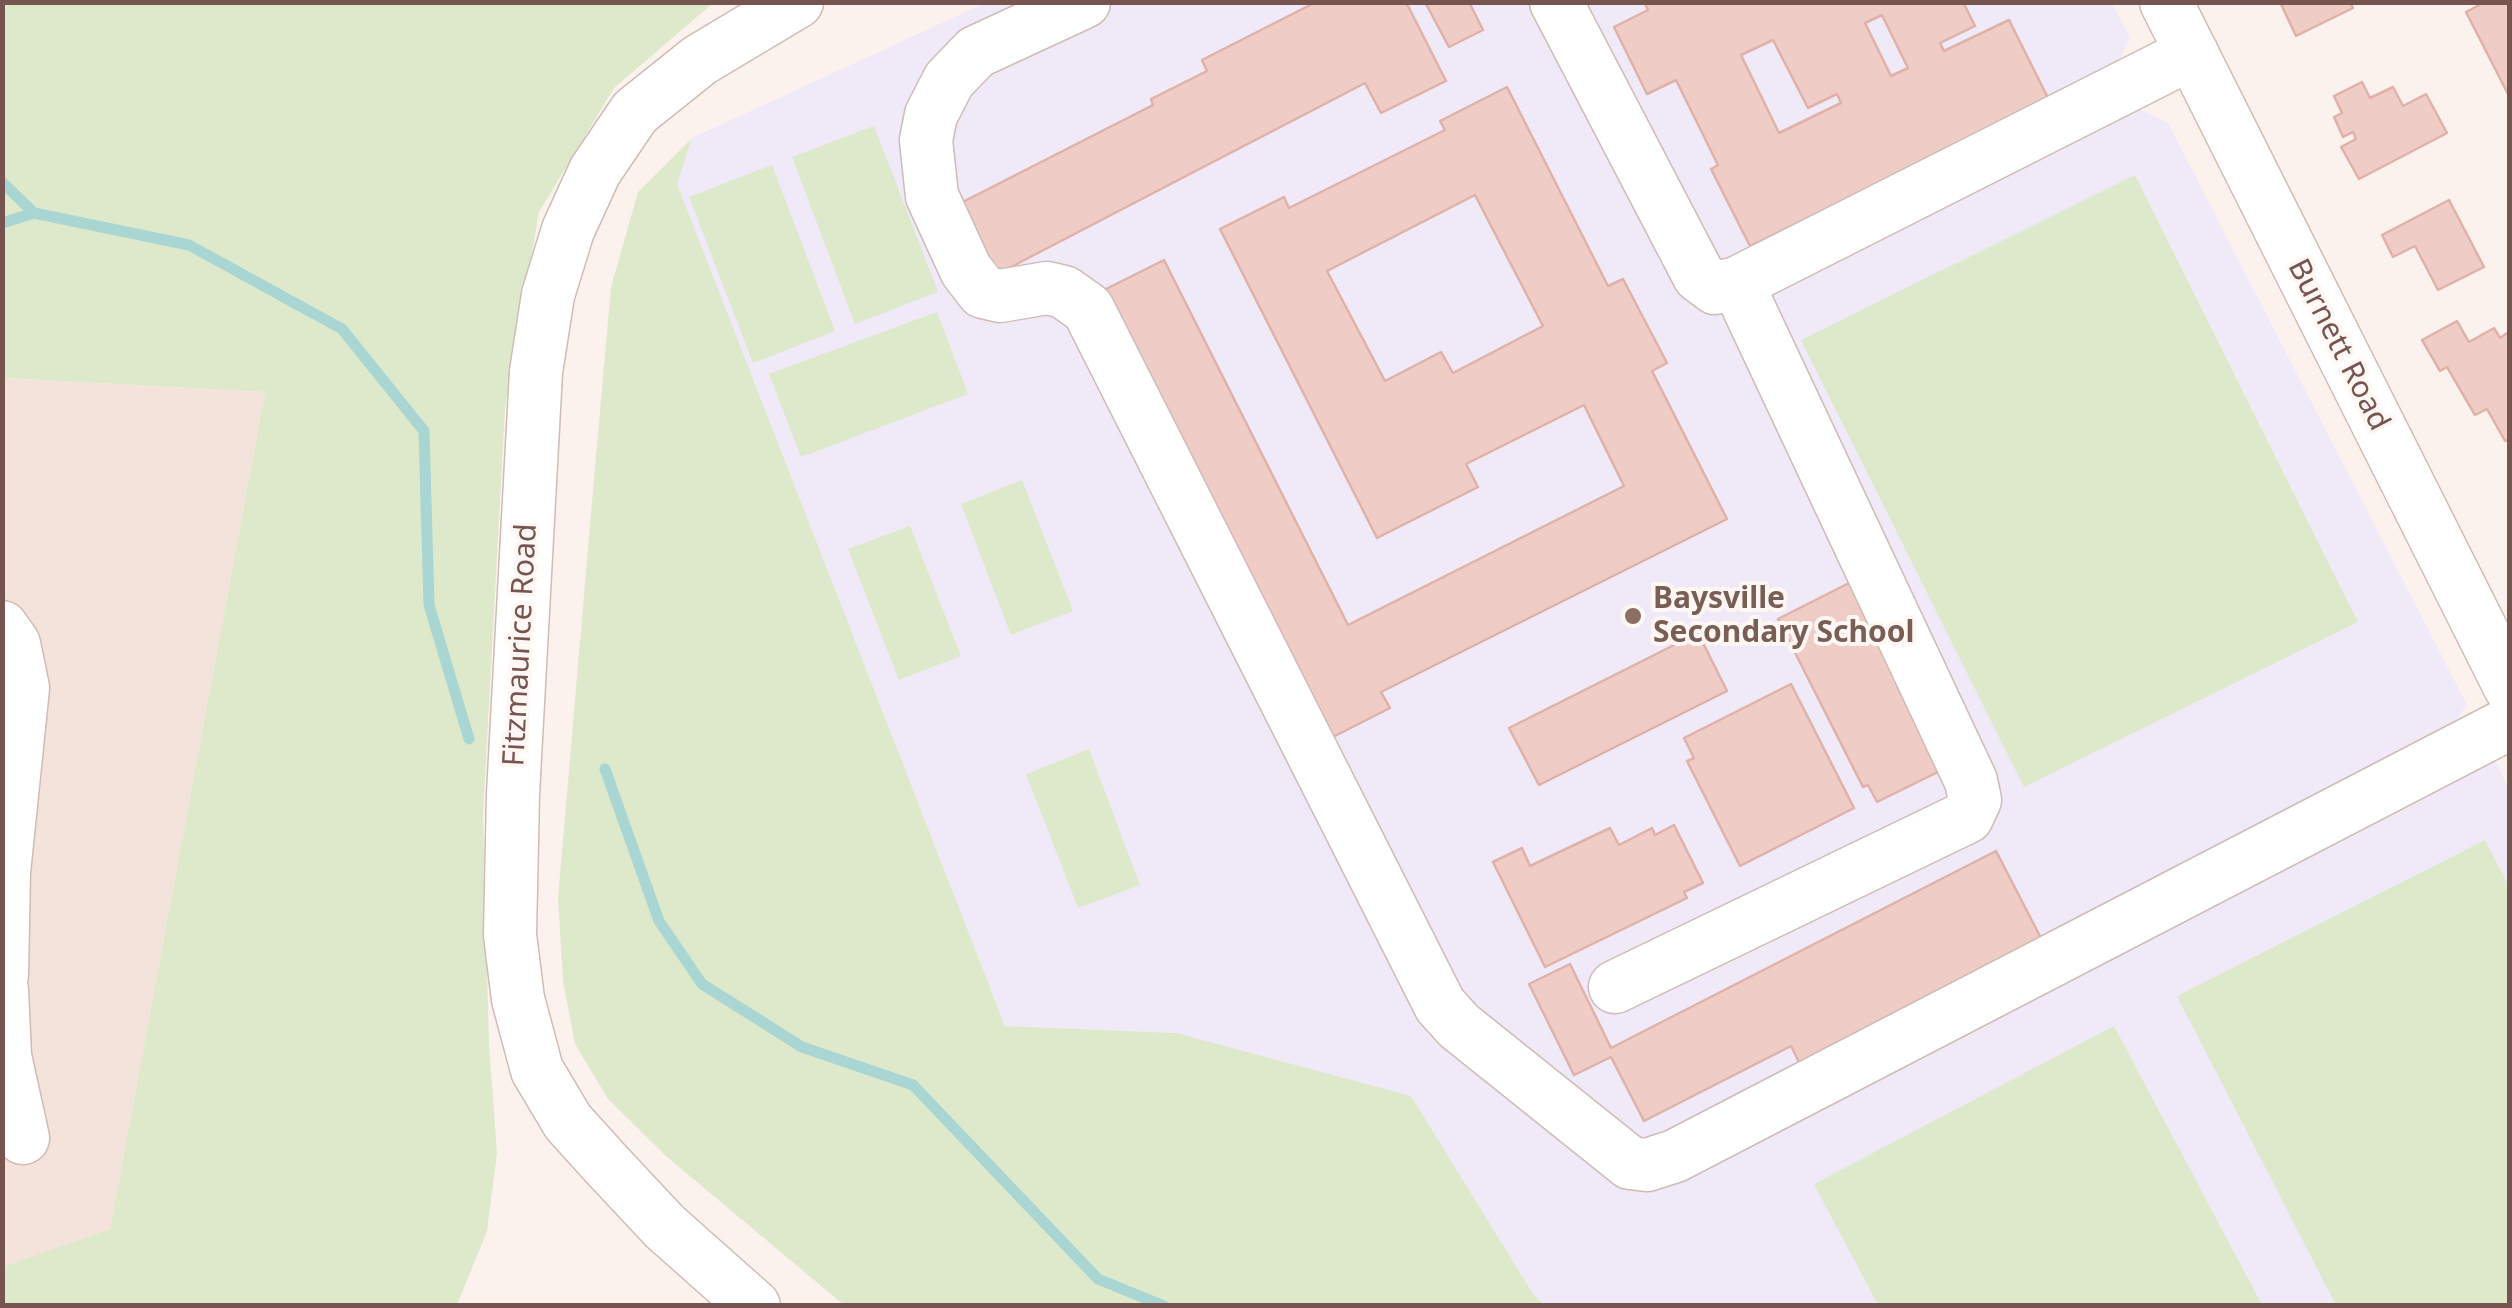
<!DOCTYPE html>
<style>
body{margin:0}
#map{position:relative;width:2512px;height:1308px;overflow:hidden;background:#fcf2ed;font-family:"Noto Sans",sans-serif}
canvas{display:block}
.frame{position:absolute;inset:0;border:5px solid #765550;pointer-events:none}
</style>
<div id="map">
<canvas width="2512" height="1308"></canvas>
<div class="frame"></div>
</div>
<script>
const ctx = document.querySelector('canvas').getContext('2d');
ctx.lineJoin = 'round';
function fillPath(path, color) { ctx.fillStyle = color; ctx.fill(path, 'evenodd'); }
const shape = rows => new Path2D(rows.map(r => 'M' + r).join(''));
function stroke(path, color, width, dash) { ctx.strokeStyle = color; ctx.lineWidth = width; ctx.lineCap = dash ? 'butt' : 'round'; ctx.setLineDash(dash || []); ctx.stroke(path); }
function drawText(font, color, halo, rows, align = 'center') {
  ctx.font = font + ' "Noto Sans",sans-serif'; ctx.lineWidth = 8; ctx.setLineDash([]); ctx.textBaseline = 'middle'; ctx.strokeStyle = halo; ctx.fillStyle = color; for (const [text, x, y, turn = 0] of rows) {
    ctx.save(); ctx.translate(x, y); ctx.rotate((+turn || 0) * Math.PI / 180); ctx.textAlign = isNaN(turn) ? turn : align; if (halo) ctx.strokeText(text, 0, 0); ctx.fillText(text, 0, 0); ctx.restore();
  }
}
const residential = shape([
 [2,378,265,392,110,1229,3,1267]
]);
const education = shape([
 [985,3,2112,3,2130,37,2114,72,2127,103,2168,123,2467,705,2454,723,2495,760,2509,789,2509,1305,1544,1305,1176,1033,1005,1026,676,183,692,138]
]);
const green = shape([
 [3,3,713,3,614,88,539,212,505,408,483,815,489,1044,497,1153,487,1231,457,1305,3,1305,2,1267,110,1229,265,392,3,378],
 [874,126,938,292,855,324,792,157],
 [692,138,677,184,1005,1026,1176,1033,1411,1096,1533,1294,1544,1305,844,1305,667,1157,608,1099,575,1044,563,981,558,898,593,490,611,287,638,192],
 [772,165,835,331,753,363,689,197],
 [2135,175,2358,622,2024,787,1801,340],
 [937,312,968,394,801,457,769,374],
 [1022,480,1073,611,1011,635,961,504],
 [910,526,961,656,899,680,848,549],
 [1089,749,1140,885,1078,908,1026,774],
 [2485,840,2509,887,2509,1305,2336,1305,2177,996],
 [2114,1026,2262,1305,1878,1305,1814,1184]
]);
const stream = shape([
 [2,182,34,213],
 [2,223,34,213,189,245,342,329,424,431,429,605,469,739],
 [605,769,659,921,702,984,802,1047,913,1085,1098,1279,1164,1306]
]);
const building = shape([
 [1316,2,1406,2,1446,81,1381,113,1365,83,984,281,947,210,1153,105,1151,99,1207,71,1202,60,1316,2],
 [1425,2,1469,2,1483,30,1449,47,1425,2],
 [1644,2,1963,2,1975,26,1940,43,1944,51,2009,20,2049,100,1750,246,1711,169,1718,165,1676,80,1647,94,1614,27,1648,10,1644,2],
 [1882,15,1908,68,1891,76,1865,23,1882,15],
 [1773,40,1808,108,1837,94,1841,103,1779,133,1741,55,1773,40],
 [2280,2,2350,2,2353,8,2296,36,2280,2],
 [2485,2,2510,2,2510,98,2466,12,2485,2],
 [2362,82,2370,98,2393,87,2403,106,2426,94,2447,133,2359,179,2341,147,2356,139,2353,132,2343,137,2334,117,2342,113,2334,96,2362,82],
 [1507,87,1608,286,1623,279,1667,363,1652,371,1727,519,1381,692,1390,708,1319,744,1096,294,1164,260,1348,625,1624,486,1584,405,1466,464,1478,487,1377,538,1220,229,1284,197,1289,208,1445,130,1440,121,1507,87],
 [1475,195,1543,326,1453,373,1441,352,1385,381,1327,271,1475,195],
 [2449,200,2484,267,2438,290,2415,246,2393,257,2382,235,2449,200],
 [2457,321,2469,342,2494,328,2500,338,2507,333,2510,339,2510,439,2505,441,2487,409,2475,415,2447,367,2440,371,2422,340,2457,321],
 [1855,580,1944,769,1877,802,1868,785,1863,787,1778,619,1855,580],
 [1698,633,1727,691,1539,785,1509,728,1698,633],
 [1791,684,1854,808,1740,866,1687,761,1694,758,1684,738,1791,684],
 [1674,825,1703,883,1684,892,1687,898,1545,967,1493,862,1522,848,1530,866,1610,828,1619,845,1652,828,1655,835,1674,825],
 [1996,851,2043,942,1801,1066,1791,1046,1644,1121,1611,1057,1574,1075,1529,984,1570,964,1611,1048,1996,851]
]);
const minor = shape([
 [1084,2,976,52,949,80,931,115,926,140,932,196,966,270,983,292,1000,296,1047,288,1064,292,1088,309,1440,1005,1459,1026,1630,1163,1647,1165,1675,1156,2510,723],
 [1556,2,1699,276,1715,288,1737,283,2192,53],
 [2166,2,2510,687],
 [2,627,14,644,23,688,4,872,2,975],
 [1615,987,1967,817,1975,800,1971,781,1737,283],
 [2,990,5,1056,23,1138],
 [754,1306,665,1227,606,1164,568,1122,537,1070,518,999,510,935,513,794,536,372,548,295,568,230,595,171,635,112,700,60,797,2]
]);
const markers = [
 [1633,616,10,"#8d6e63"]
];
const streetNames = [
 ["Burnett Road",2338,345,63],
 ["Fitzmaurice Road",521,645,-87]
];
const educationNames = [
 ["Baysville",1653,599],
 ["Secondary School",1653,633]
];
fillPath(residential, '#f3e3db');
fillPath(education, '#efe9f8');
fillPath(green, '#dee9cb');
stroke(stream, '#a9d5d3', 11);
fillPath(building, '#efcdc6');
stroke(building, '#e0b1a8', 2.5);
stroke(minor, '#d0bbb5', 55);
stroke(minor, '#fff', 52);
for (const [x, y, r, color] of markers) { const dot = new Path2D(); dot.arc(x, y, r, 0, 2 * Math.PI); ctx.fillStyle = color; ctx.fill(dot); stroke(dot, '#fef7f3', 4); }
drawText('30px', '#765550', '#fef7f3', streetNames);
drawText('bold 30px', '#785e54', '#fef7f3', educationNames, 'left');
</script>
